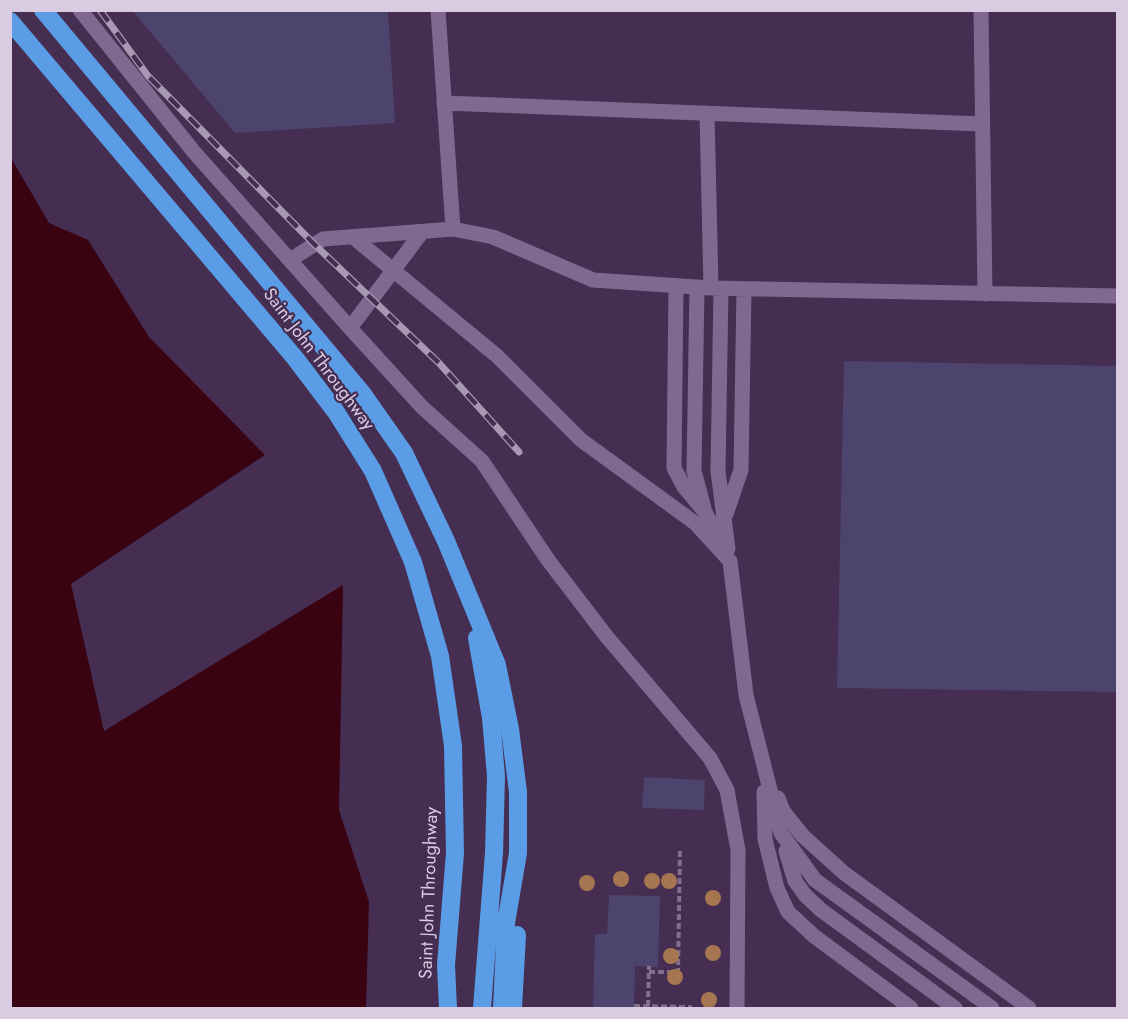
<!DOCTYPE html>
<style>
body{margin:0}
#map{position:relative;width:1128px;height:1019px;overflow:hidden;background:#452e52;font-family:Jost,sans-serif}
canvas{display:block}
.frame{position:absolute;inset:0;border:12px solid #d9cbe2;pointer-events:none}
</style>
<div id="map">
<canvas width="1128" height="1019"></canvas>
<div class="frame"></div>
</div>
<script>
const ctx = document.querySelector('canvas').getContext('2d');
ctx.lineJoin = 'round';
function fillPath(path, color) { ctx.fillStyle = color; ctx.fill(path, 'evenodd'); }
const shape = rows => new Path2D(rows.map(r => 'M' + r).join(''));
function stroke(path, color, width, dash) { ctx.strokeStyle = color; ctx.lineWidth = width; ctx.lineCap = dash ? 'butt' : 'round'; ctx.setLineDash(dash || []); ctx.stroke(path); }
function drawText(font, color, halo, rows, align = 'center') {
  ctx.font = font + ' Jost,sans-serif'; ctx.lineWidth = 4.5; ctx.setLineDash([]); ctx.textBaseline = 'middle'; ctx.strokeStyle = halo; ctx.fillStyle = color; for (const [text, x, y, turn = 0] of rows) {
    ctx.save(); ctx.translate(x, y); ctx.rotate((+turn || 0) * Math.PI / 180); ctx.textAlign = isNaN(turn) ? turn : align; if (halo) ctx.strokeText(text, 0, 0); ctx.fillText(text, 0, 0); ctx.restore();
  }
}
const water = shape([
 [11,158,49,223,88,240,149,337,265,455,71,584,104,731,343,585,339,810,369,902,366,1008,11,1008]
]);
const building = shape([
 [132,10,388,10,395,123,235,133],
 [844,361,1118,366,1118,692,837,688],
 [644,777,705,780,704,810,642,808],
 [609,895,660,896,658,967,635,966,634,1008,593,1008,595,934,607,934]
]);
const path = shape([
 [649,972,678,972,680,849],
 [634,1006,692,1007],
 [648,1006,649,966]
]);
const minor = shape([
 [80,10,194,152,350,328,422,407,482,461,548,560,607,637,710,758,727,790,738,850,737,1008],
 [438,10,453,229],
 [981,10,985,294],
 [444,103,982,124],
 [707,113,711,288],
 [353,237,497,356,581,440,695,523,730,561,746,695,781,833,815,880,992,1008],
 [290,260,323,239,453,229,493,237,593,280,711,288,1118,296],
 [676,286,674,468,684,487,705,512,722,544],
 [697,287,694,471,704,508],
 [721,289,718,471,728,549],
 [350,328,422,232],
 [726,514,741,470,744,289],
 [764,792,765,839,777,888,788,912,814,936,911,1008],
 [778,798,783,811,803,836,844,873,1029,1008],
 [786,851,795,881,805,895,821,910,955,1008]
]);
const highway = shape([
 [43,10,362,393,404,453,446,541,497,665,510,729,518,792,518,853,506,923,502,1008],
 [10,21,295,358,336,412,373,471,413,562,440,656,453,746,455,853,446,965,448,1008],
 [477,638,491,718,496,776,494,853,482,1008],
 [513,1008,517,935]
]);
const rail = shape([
 [100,10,148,76,314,244,439,363,519,452]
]);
const trees = [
 [621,879],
 [652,881],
 [669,881],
 [587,883],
 [713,898],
 [713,953],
 [671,956],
 [675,977],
 [709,1000]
];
const streetNames = [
 ["Saint John Throughway",318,360,53],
 ["Saint John Throughway",430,893,-88]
];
fillPath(water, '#3a0311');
fillPath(building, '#4c446c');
stroke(path, '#826f8e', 4, [6, 3]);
stroke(minor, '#816890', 15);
stroke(highway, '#5a9ce5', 18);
stroke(rail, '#a898b3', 7);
stroke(rail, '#452e52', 4.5, [14]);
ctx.fillStyle = '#a67650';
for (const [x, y] of trees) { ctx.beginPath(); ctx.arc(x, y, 8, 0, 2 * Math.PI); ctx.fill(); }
drawText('18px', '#d9cbe2', '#452e52', streetNames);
</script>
